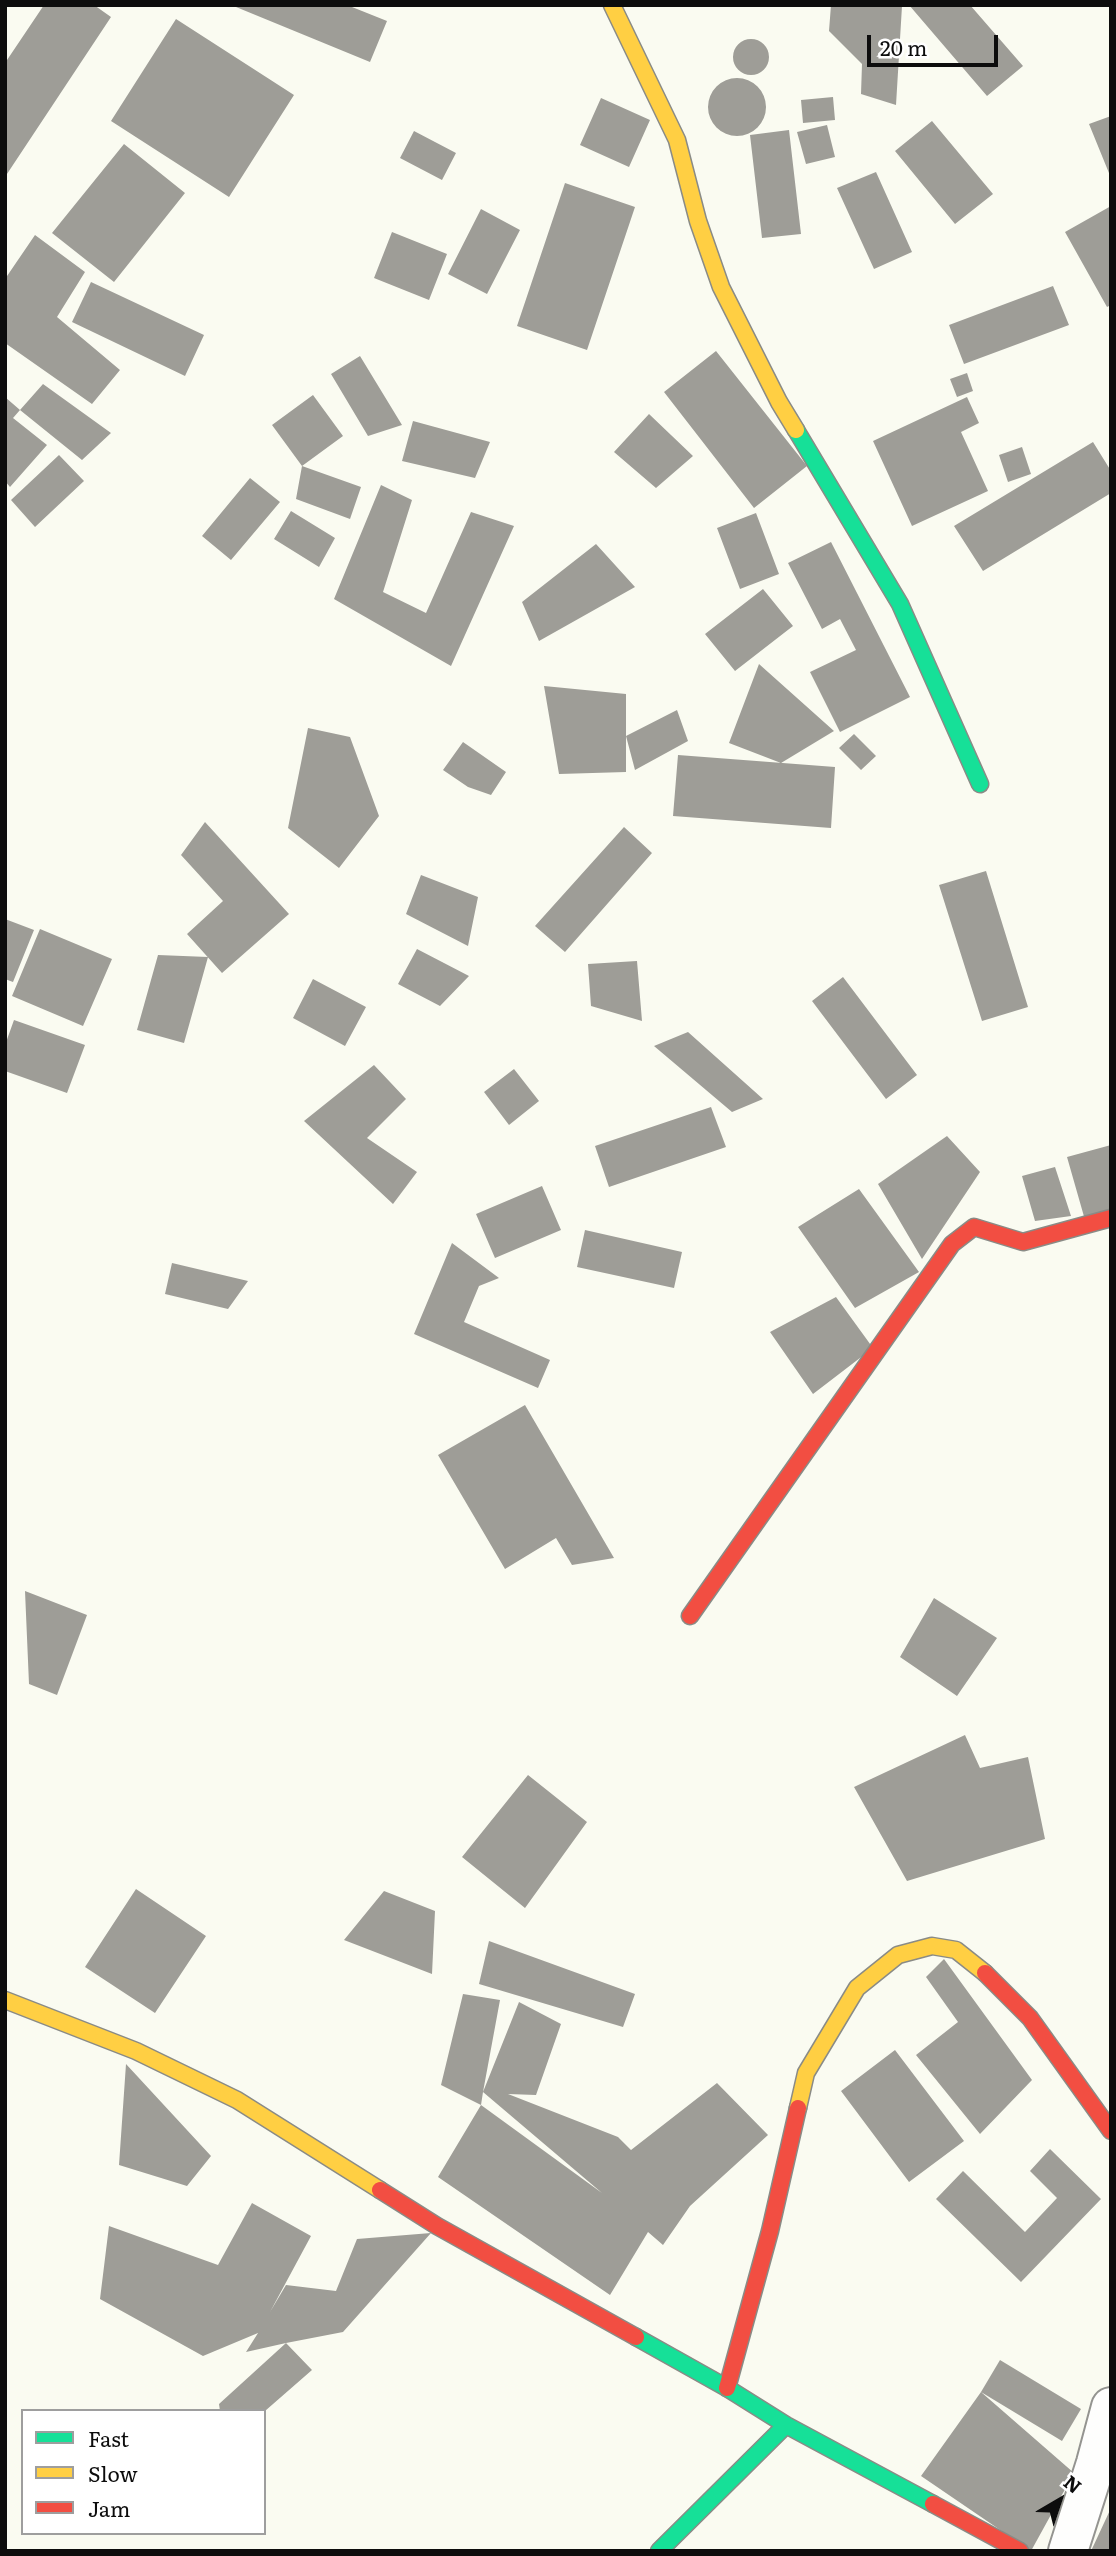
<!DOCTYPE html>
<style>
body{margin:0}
#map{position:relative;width:1116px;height:2556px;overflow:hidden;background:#fafbf1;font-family:Literata,serif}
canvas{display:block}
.frame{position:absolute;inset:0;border:7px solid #0d0d0d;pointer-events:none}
.legend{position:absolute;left:21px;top:2409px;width:245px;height:126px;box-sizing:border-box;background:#fff;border:2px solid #9e9e9e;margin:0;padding:9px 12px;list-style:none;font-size:21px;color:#0d0d0d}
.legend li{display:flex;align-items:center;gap:14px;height:35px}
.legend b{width:35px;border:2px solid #9e9e9e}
.north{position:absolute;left:1025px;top:2465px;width:70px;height:70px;-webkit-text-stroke:5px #fff;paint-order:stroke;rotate:39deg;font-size:19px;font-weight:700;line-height:28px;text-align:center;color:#0d0d0d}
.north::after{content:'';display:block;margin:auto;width:24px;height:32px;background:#0d0d0d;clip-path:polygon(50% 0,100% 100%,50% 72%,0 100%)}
.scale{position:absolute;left:867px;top:35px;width:131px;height:32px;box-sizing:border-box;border:4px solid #0d0d0d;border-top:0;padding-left:9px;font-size:21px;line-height:24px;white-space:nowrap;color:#0d0d0d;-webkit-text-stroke:5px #fff;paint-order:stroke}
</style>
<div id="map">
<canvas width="1116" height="2556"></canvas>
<div class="frame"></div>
<ul class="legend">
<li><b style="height:9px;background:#16e098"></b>Fast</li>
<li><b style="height:9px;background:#ffcf43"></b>Slow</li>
<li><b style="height:9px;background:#f24e42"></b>Jam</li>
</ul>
<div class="north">N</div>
<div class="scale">20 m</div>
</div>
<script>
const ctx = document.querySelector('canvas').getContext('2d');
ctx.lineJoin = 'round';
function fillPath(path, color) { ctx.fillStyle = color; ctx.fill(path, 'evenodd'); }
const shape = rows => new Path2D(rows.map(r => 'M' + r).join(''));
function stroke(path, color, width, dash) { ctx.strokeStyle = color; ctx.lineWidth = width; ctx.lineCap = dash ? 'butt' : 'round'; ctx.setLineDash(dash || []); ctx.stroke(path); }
const building = shape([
 [44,5,94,5,111,17,5,177,5,63],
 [237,5,347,5,387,21,370,62,236,7],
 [831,5,902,6,896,105,861,94,862,64,829,31],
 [909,5,970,5,1023,66,987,96],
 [176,19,294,95,229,197,111,121],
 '733 57a18 18 0 1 1 36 0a18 18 0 1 1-36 0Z',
 '708 107a29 29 0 1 1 58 0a29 29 0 1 1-58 0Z',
 [833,97,835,120,803,123,801,100],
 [601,98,650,120,629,167,580,145],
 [1111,116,1111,178,1089,124],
 [932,121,993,194,955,224,895,151],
 [827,125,835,157,806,164,797,132],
 [789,130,801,234,762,238,750,135],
 [414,131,456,153,442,180,400,158],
 [124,144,185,193,114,282,52,233],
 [876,172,912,252,874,269,837,188],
 [565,183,635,207,587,350,517,326],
 [1111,206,1111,305,1107,307,1065,232],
 [481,209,520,230,487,294,448,274],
 [392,232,447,254,429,300,374,278],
 [35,235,85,272,57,317,120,370,92,404,5,343,5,279],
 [91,282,204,335,185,376,72,322],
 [1053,286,1069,325,964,364,949,325],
 [716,351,807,466,754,508,664,392],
 [360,356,402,425,368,436,331,374],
 [967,373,973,391,957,397,950,379],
 [43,384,111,433,82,460,20,410],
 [313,395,343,436,302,466,272,425],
 [5,397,20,410,13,418,47,445,10,487,5,481],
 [967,397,979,423,961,432,988,491,912,526,873,441],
 [649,414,693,456,656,488,614,452],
 [413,421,490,442,475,478,402,461],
 [1093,442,1111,471,1111,493,983,571,954,526],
 [1022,447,1031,474,1008,482,999,455],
 [59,455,84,481,35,527,11,500],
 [302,466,361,487,350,519,296,499],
 [250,478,280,502,231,560,202,536],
 [381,485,412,500,383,592,426,613,471,512,514,526,451,666,334,599],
 [291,511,335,538,319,567,274,539],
 [756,513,779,574,740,589,717,528],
 [831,542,910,697,840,732,810,672,856,650,840,619,822,629,788,563],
 [596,544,635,587,539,641,522,602],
 [763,589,793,626,735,671,705,634],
 [759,664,834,731,781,763,729,743],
 [544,686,626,694,626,772,559,774],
 [677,710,688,741,635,770,626,736],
 [308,728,350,737,379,816,339,868,288,828],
 [854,734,876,756,861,770,839,748],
 [463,742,506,772,491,795,468,787,443,770],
 [678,755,835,767,831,828,673,816],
 [205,822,289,914,222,973,187,934,223,901,181,855],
 [624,827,652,853,565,952,535,926],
 [986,871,1028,1007,982,1021,939,885],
 [421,875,478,897,468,946,406,914],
 [5,919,34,930,13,982,5,979],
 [40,929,112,959,83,1026,12,996],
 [417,949,469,976,440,1006,398,984],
 [158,955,208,957,184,1043,137,1030],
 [637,961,642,1021,591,1006,588,964],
 [843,977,917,1075,886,1099,812,1001],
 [313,979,366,1007,345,1046,293,1018],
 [14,1020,85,1045,67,1093,5,1071,5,1045],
 [688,1032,763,1099,732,1112,654,1046],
 [374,1065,406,1099,367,1138,417,1172,393,1204,304,1121],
 [514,1069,539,1101,509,1125,484,1092],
 [711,1107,726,1147,609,1187,595,1146],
 [947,1136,980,1172,922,1259,878,1184],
 [1111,1145,1111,1213,1085,1220,1067,1157],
 [1055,1167,1071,1216,1035,1221,1022,1176],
 [542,1186,561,1230,495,1258,476,1214],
 [859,1189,919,1272,855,1308,798,1227],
 [585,1230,682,1252,674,1288,577,1267],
 [452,1243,499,1278,479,1286,464,1322,550,1360,538,1388,414,1334],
 [172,1263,248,1281,228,1309,165,1294],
 [836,1297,873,1348,813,1394,770,1332],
 [525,1405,614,1558,572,1565,556,1538,505,1569,438,1455],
 [25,1591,87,1615,57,1695,29,1684],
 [934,1598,997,1638,957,1696,900,1657],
 [965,1735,980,1768,1028,1757,1045,1839,907,1881,854,1787],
 [528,1775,587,1822,525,1908,462,1857],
 [136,1889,206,1936,155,2013,85,1967],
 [384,1891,435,1911,432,1974,344,1940],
 [489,1941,635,1994,623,2027,479,1984],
 [944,1959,1032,2080,980,2134,916,2055,958,2022,926,1977],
 [463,1994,500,2000,483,2092,519,2002,561,2024,536,2095,508,2094,618,2137,631,2150,717,2083,768,2135,690,2206,663,2245,648,2232,610,2295,438,2177,481,2105,602,2193,483,2092,481,2105,441,2085],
 [895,2050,964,2141,909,2182,841,2091],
 [126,2064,211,2156,187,2186,119,2165],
 [1050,2149,1101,2199,1021,2282,936,2199,963,2171,1025,2232,1057,2198,1030,2171],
 [252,2203,311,2236,270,2312,286,2285,336,2291,357,2239,431,2233,343,2332,286,2343,312,2370,265,2411,220,2411,219,2404,286,2343,246,2352,258,2333,203,2356,100,2299,109,2226,218,2265],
 [1000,2360,1081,2409,1062,2441,981,2392],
 [981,2392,1074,2473,1031,2551,921,2476],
 [1111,2508,1111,2551,1091,2551]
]);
const street = shape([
 [1068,2551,1096,2463,1111,2407]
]);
const fast = shape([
 [796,430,900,604,980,784],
 [636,2337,727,2388,786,2425,933,2504],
 [659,2551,786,2425]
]);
const slow = shape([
 [612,5,677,140,698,221,721,287,779,402,796,430],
 [5,2000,136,2051,237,2100,380,2190],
 [798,2108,806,2073,857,1988,898,1955,932,1946,956,1950,985,1973]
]);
const jam = shape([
 [690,1616,952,1244,974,1227,1023,1242,1111,1218],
 [985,1973,1030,2018,1111,2131],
 [380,2190,437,2226,636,2337],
 [727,2388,770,2231,798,2108],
 [933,2504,1020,2551]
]);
fillPath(building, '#9e9d97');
stroke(street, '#949490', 42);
stroke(fast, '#8a8b86', 19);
stroke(slow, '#8a8b86', 19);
stroke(jam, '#8a8b86', 19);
stroke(street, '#fefefd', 38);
stroke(fast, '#16e098', 16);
stroke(slow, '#ffcf43', 16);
stroke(jam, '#f24e42', 16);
</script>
